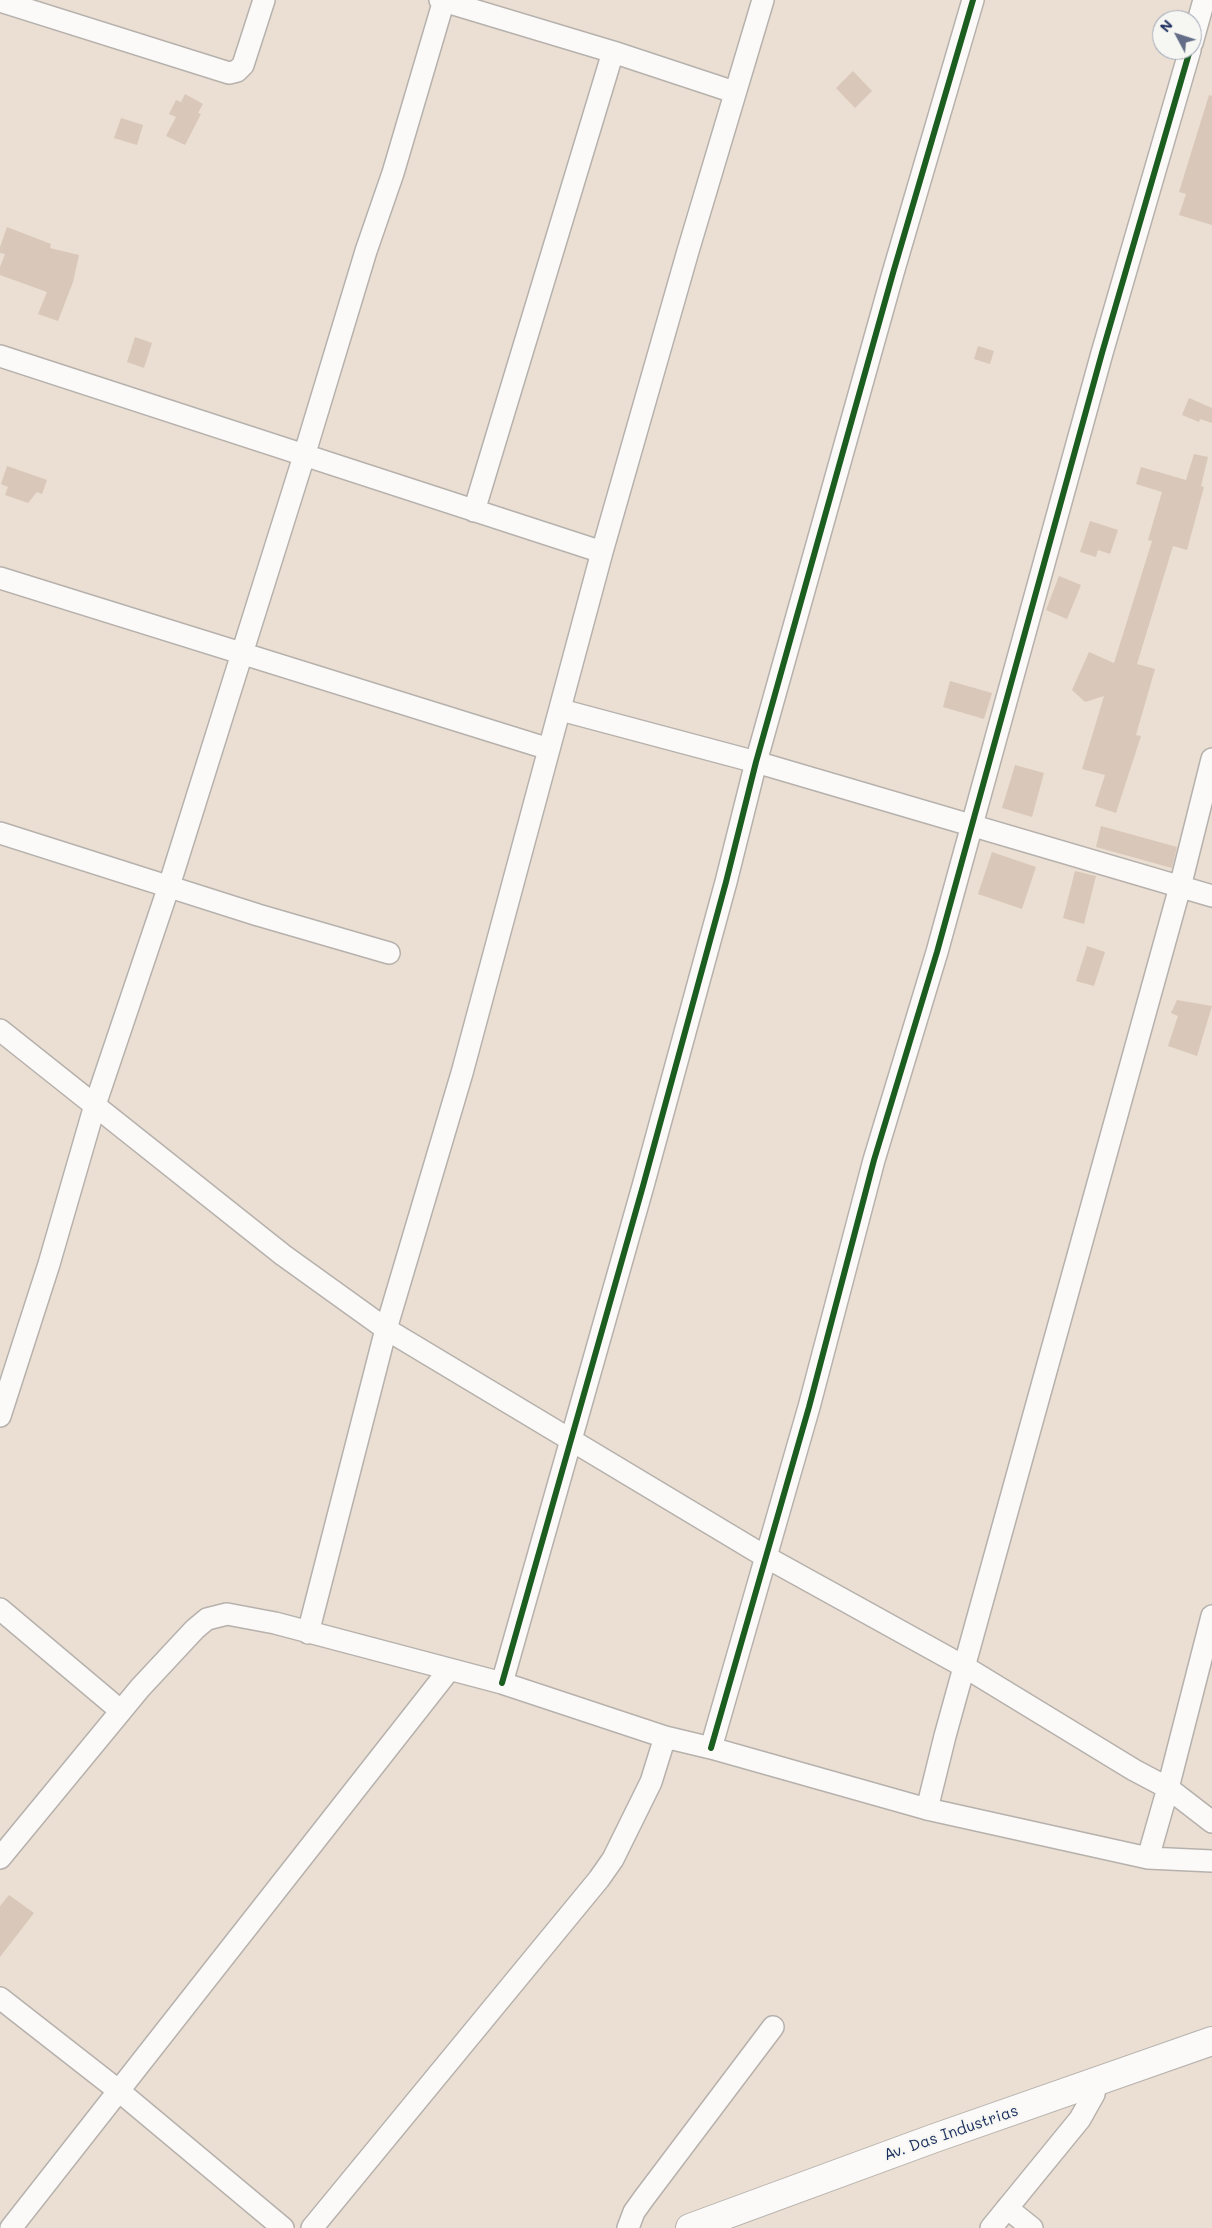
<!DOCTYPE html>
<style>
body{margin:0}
#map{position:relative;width:1212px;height:2228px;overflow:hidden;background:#eadfd2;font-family:Mali,sans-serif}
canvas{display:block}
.north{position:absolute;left:1152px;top:10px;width:50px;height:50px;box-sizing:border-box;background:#f6f6f2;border:1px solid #9ea6b7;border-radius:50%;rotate:310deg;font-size:14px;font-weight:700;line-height:20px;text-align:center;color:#1b2f5e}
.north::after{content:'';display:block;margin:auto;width:18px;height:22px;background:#636d87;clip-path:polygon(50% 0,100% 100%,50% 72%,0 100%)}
</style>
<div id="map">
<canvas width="1212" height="2228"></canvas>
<div class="north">N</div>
</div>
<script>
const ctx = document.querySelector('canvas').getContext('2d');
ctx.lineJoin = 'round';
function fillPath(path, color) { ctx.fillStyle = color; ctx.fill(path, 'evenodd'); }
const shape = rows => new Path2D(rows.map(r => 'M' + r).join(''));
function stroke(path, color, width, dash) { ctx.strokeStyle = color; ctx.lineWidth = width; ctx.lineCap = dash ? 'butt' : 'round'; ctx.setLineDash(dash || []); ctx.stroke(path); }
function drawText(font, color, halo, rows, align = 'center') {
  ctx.font = font + ' Mali,sans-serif'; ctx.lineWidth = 4; ctx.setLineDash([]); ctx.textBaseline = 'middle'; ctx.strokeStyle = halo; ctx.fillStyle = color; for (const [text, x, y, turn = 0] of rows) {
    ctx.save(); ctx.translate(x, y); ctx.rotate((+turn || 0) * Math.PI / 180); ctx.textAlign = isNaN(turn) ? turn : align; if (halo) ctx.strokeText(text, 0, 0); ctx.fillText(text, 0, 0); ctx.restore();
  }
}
const building = shape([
 [853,71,872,91,855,108,836,88],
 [185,94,203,104,198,113,201,114,185,145,166,136,176,117,169,114,176,100,181,102],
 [1209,95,1212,96,1212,225,1179,215,1186,194,1179,192],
 [121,118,143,125,137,145,114,138],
 [7,227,51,244,50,248,79,255,73,282,58,321,38,314,47,292,0,275,0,267,5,254,0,253,0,247],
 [135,337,152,343,144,368,127,362],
 [978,346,994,351,990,364,974,359],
 [1189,398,1212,408,1212,423,1200,419,1199,422,1182,415],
 [1194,454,1208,457,1201,486,1204,487,1187,550,1173,546,1137,664,1155,669,1136,735,1141,736,1116,813,1095,806,1105,775,1082,769,1104,696,1085,702,1072,690,1089,652,1114,663,1152,541,1148,540,1162,492,1136,484,1141,467,1186,480],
 [7,466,47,480,42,494,37,492,28,503,5,495,8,487,1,484],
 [1090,521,1118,530,1110,554,1098,550,1096,557,1080,552],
 [1059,576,1081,585,1067,619,1046,610],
 [950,681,992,693,984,719,943,707],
 [1015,765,1044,773,1032,817,1002,808],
 [1101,826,1177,847,1172,868,1096,847],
 [992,852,1036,867,1022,909,978,894],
 [1075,871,1096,876,1084,924,1063,918],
 [1087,946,1105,952,1094,986,1076,981],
 [1177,1000,1212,1006,1197,1056,1168,1046,1178,1016,1171,1013],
 [9,1895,34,1913,0,1957,0,1906]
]);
const street = shape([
 [440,0,613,52,734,92],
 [0,1,229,73,237,71,243,65,264,0],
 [1192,43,1204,0],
 [0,356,602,552],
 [474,511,613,52],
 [0,578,549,749],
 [561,710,756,762,1212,896],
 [0,833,258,915,389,953],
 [0,1030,283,1255,386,1329,766,1557,965,1667,1134,1770,1168,1788,1212,1822],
 [0,1416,49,1264,95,1105,169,886,304,456,366,251,393,173,444,0],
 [0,1609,121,1711],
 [308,1633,386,1329,462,1073,602,552,688,251,763,0],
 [502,1683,643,1186,726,882,756,762,893,273,973,0],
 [711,1748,809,1407,874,1160,937,952,1102,353,1190,50],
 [927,1809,945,1736,1180,887,1212,759],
 [0,1858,140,1688,195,1629,207,1619,227,1614,275,1623,502,1683,665,1737,711,1748,927,1809,1148,1858,1212,1861],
 [1148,1858,1168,1788,1212,1616],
 [0,1998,119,2091,283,2228],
 [1007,2208,1032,2228],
 [11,2228,449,1670],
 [312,2228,599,1879,613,1859,651,1782,665,1737],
 [628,2228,634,2212,644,2198,773,2027],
 [991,2228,1080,2119,1094,2094,1096,2083]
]);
const secondary = shape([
 [690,2228,932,2139,1212,2041]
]);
const cycleway = shape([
 [502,1683,643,1186,726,882,756,762,893,273,973,0],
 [711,1748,809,1407,874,1160,937,952,1102,353,1190,50]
]);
const streetNames = [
 ["Av. Das Industrias",951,2133,-19]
];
fillPath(building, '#d9c7b9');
stroke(street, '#b6b1ad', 24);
stroke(secondary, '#b6b1ad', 30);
stroke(street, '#fcfaf8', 21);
stroke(secondary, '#fcfaf8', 28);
stroke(cycleway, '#1b5e20', 6);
drawText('16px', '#1b2f5e', '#f6f6f2', streetNames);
</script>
